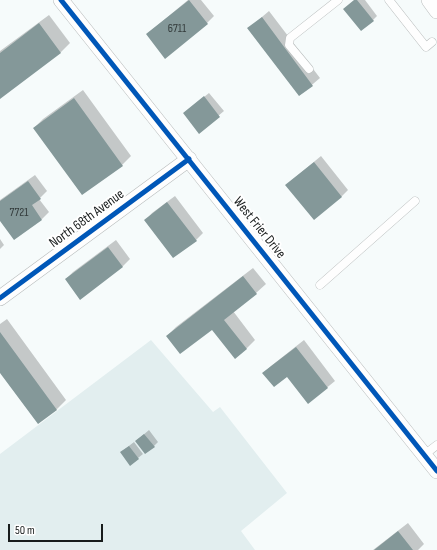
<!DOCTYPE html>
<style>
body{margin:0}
#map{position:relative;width:437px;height:550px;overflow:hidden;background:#f6fbfb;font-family:"Sofia Sans Condensed",sans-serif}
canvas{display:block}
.scale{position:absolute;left:8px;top:524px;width:95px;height:18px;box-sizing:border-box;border:2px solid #181c1c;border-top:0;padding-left:5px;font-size:12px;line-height:14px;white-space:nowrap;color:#181c1c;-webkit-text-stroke:3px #fff;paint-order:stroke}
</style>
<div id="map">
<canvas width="437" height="550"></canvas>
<div class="scale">50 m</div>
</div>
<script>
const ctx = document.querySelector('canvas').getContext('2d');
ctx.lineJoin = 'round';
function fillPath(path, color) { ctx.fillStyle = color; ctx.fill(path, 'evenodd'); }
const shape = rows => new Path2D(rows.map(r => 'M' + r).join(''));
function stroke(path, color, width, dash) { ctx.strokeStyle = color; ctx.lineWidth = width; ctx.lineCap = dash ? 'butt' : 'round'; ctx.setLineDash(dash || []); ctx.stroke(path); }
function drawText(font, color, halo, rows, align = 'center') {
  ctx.font = font + ' "Sofia Sans Condensed",sans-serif'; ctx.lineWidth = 4; ctx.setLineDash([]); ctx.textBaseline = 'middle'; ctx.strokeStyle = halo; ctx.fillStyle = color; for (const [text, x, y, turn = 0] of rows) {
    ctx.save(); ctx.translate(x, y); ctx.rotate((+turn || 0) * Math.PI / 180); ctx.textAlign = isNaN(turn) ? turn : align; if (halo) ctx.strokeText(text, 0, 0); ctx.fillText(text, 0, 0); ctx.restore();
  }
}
const built = shape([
 [151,340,213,412,220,407,287,493,241,531,255,550,0,550,0,454]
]);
const shadow = shape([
 [188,0,201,0,214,16,207,23,147,34],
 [354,0,365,0,377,16,373,20],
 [269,11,320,78,300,95,249,28],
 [49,15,70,43,61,52,0,98,0,51],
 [83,90,131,156,122,165,82,194,34,128,43,119],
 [209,93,224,111,199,132,189,109],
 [321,156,348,190,341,197,286,185],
 [35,175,47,191,39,199,49,212,42,219,14,239,0,220,0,200],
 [175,196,203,233,196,240,146,220,152,213],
 [0,239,4,245,0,249],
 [116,240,130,259,123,266,80,298,66,279,73,272],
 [253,268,266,284,256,293,233,311,255,340,246,349,212,328,167,336,176,327],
 [7,319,66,400,57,409,38,423,0,372,0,324],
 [304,340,335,381,308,403,287,376,264,373,271,366],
 [149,430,158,442,154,446,136,441],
 [134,442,143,454,138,458,121,452],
 [408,523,424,544,418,550,373,550]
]);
const building = shape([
 [189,0,208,24,165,59,146,34],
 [354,0,357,0,374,21,361,31,343,9],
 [262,17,313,86,299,96,247,28],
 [39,23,61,53,0,99,0,53],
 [204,96,220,117,199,134,183,113],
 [74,98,123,166,82,195,33,128],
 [314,162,342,197,314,220,285,185],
 [28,181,41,199,32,205,42,220,14,240,0,221,0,201],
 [167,202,197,241,173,258,144,220],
 [108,247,123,267,80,300,65,279],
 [243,276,257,294,224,320,247,349,235,359,212,330,180,354,166,336],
 [0,332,57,410,38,424,0,373],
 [296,347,328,388,308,404,287,377,274,387,262,373],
 [144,434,155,447,145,454,135,441],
 [129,446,139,459,130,466,120,452],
 [398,531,413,550,374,550]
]);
const service = shape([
 [389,0,426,47,432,42],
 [309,69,289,45,290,38,338,0],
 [320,285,415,201],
 [424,455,437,445]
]);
const minor = shape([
 [61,0,437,471],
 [429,0,437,11],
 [0,298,189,159]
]);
const cycleway = shape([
 [61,0,437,471],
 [0,298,189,159]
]);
const numberNames = [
 ["6711",177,29],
 ["7721",19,213]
];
const streetNames = [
 ["North 68th Avenue",87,219,-36],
 ["West Frier Drive",259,228,51]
];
fillPath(built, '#e2eeef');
fillPath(shadow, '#0003');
fillPath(building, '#849899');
stroke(service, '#b8bcbc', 9);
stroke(minor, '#b8bcbc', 16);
stroke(service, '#fefefe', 8);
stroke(minor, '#fefefe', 15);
stroke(cycleway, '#0057b8', 5);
drawText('12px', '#333b3b', null, numberNames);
drawText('14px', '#181c1c', '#fff', streetNames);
</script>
